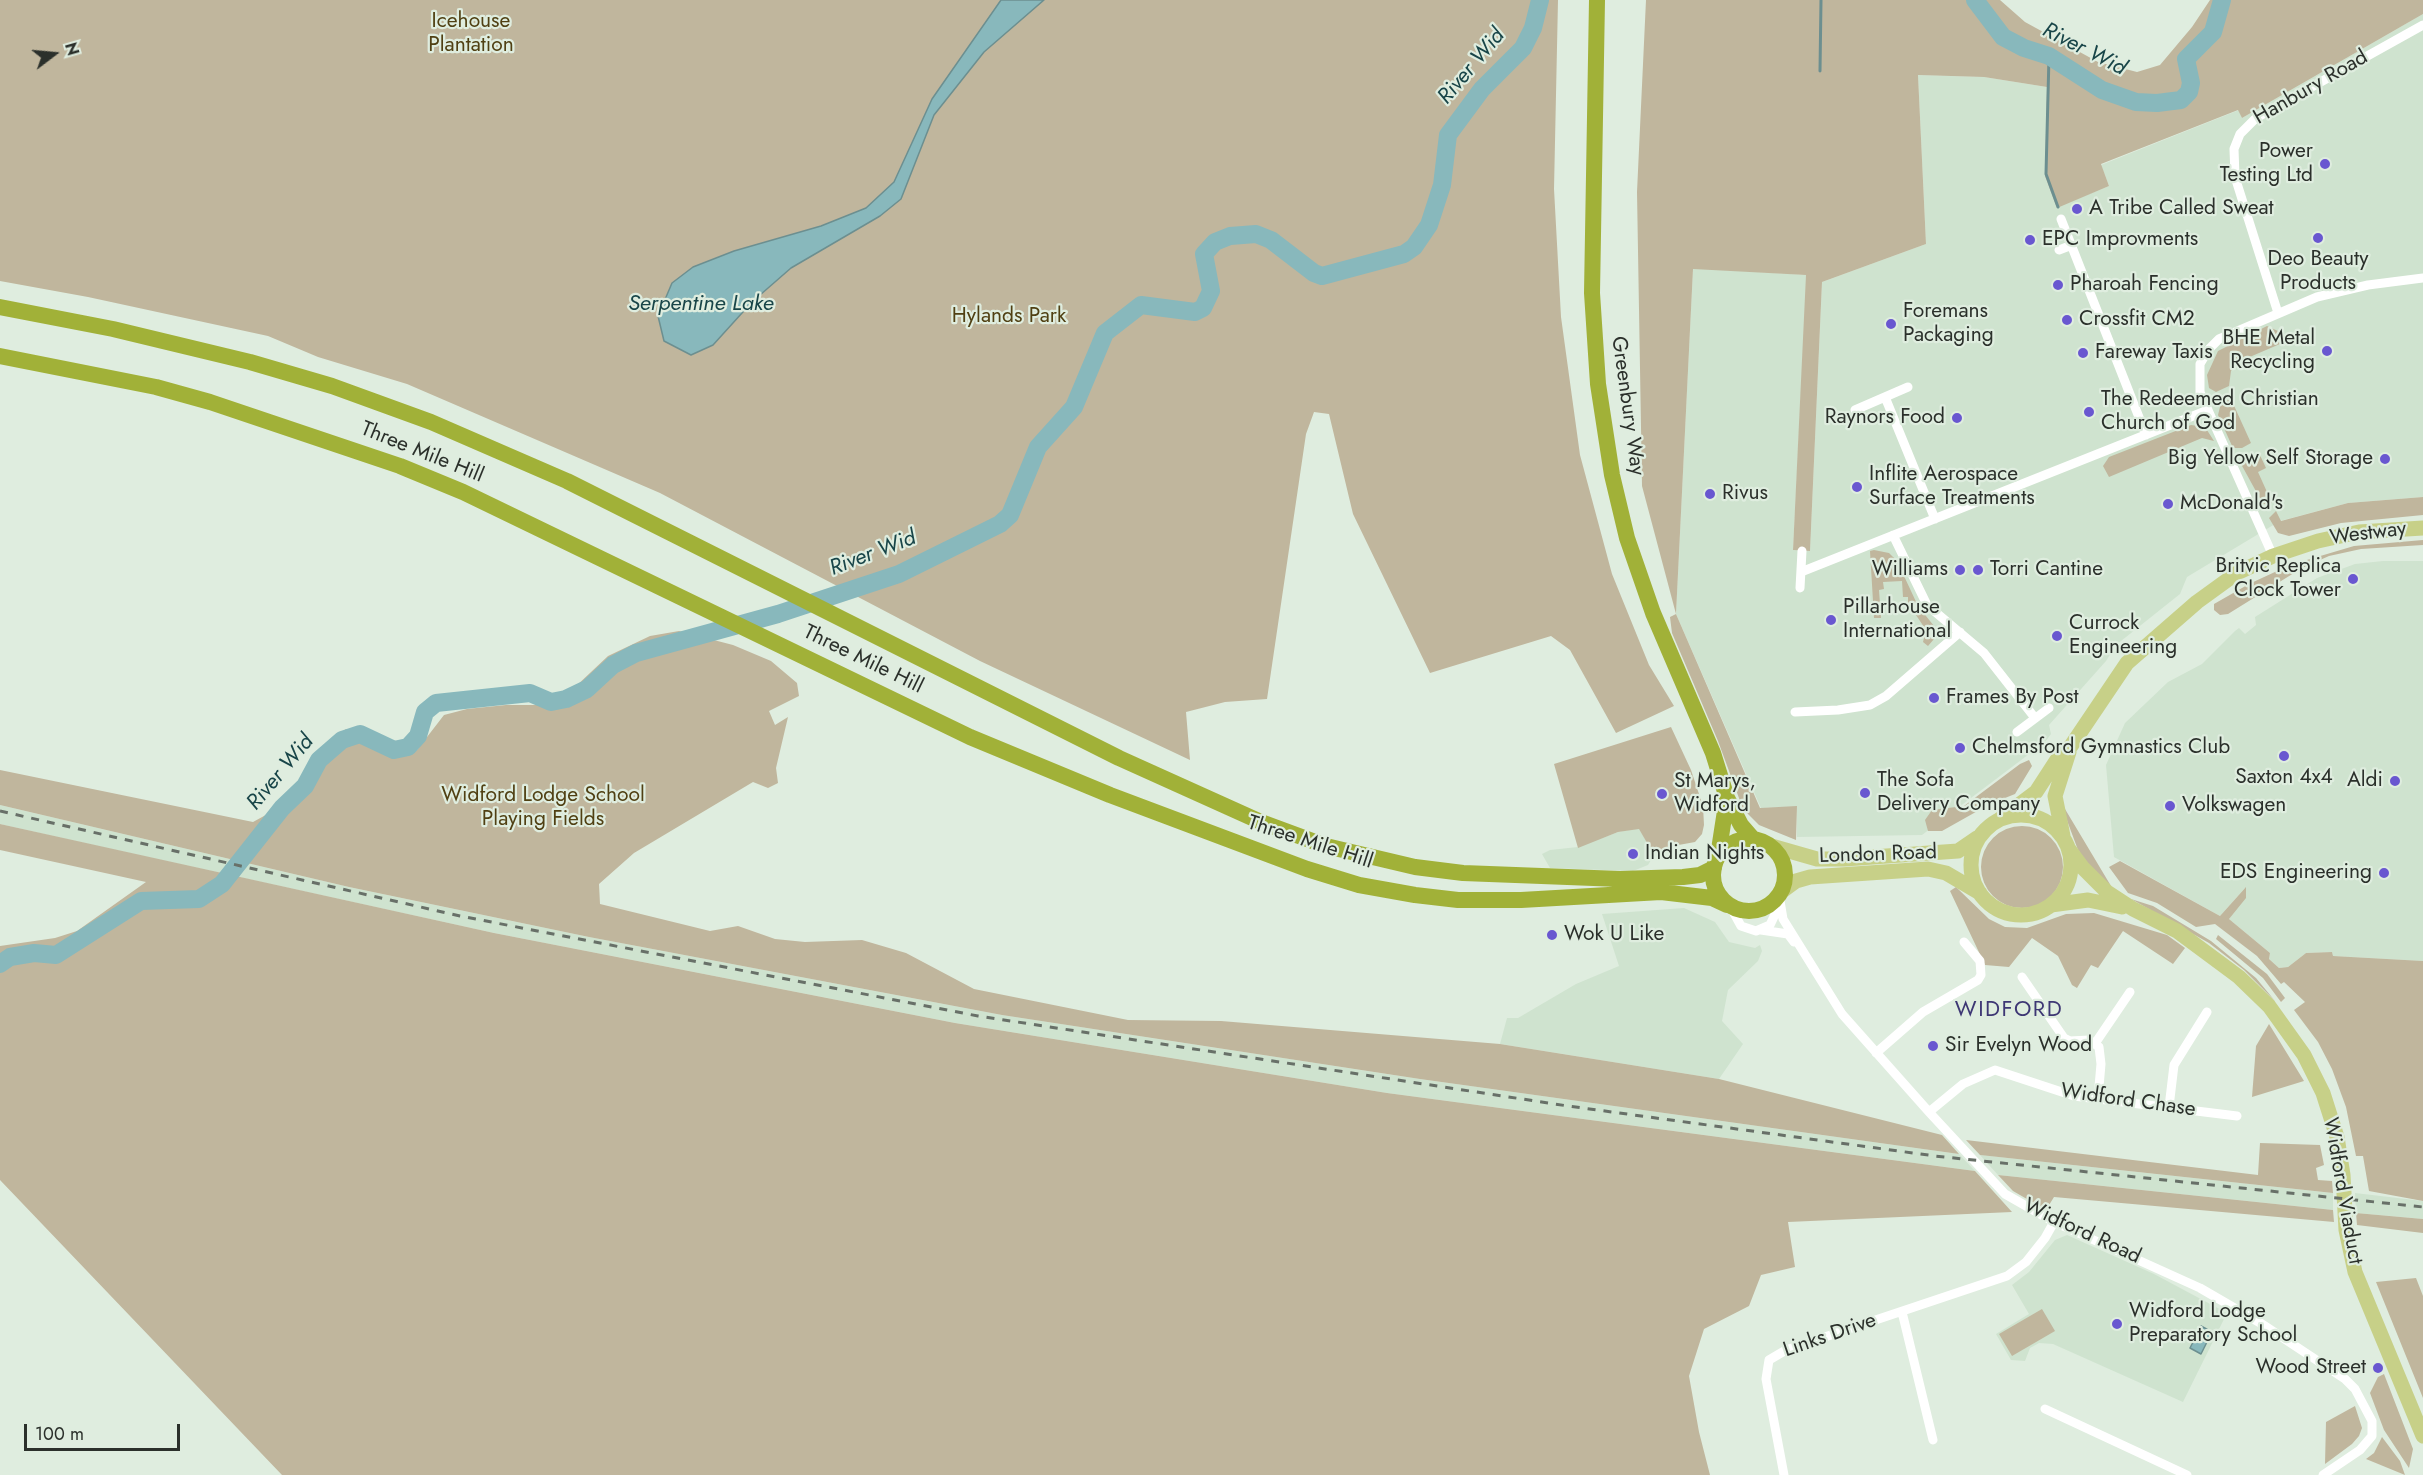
<!DOCTYPE html>
<style>
body{margin:0}
#map{position:relative;width:2423px;height:1475px;overflow:hidden;background:#dfeddf;font-family:Jost,sans-serif}
canvas{display:block}
.north{position:absolute;left:24px;top:24px;width:60px;height:60px;-webkit-text-stroke:4px #dfeddf;paint-order:stroke;rotate:74deg;font-size:16px;font-weight:700;line-height:24px;text-align:center;color:#2b302b}
.north::after{content:'';display:block;margin:auto;width:21px;height:27px;background:#2b302b;clip-path:polygon(50% 0,100% 100%,50% 72%,0 100%)}
.scale{position:absolute;left:24px;top:1424px;width:156px;height:27px;box-sizing:border-box;border:3px solid #2b302b;border-top:0;padding-left:8px;font-size:18px;line-height:21px;white-space:nowrap;color:#2b302b;-webkit-text-stroke:4px #dfeddf;paint-order:stroke}
</style>
<div id="map">
<canvas width="2423" height="1475"></canvas>
<div class="north">N</div>
<div class="scale">100 m</div>
</div>
<script>
const ctx = document.querySelector('canvas').getContext('2d');
ctx.lineJoin = 'round';
function fillPath(path, color) { ctx.fillStyle = color; ctx.fill(path, 'evenodd'); }
const shape = rows => new Path2D(rows.map(r => 'M' + r).join(''));
function stroke(path, color, width, dash) { ctx.strokeStyle = color; ctx.lineWidth = width; ctx.lineCap = dash ? 'butt' : 'round'; ctx.setLineDash(dash || []); ctx.stroke(path); }
function drawText(font, color, halo, rows, align = 'center') {
  ctx.font = font + ' Jost,sans-serif'; ctx.lineWidth = 4.5; ctx.setLineDash([]); ctx.textBaseline = 'middle'; ctx.strokeStyle = halo; ctx.fillStyle = color; for (const [text, x, y, turn = 0] of rows) {
    ctx.save(); ctx.translate(x, y); ctx.rotate((+turn || 0) * Math.PI / 180); ctx.textAlign = isNaN(turn) ? turn : align; if (halo) ctx.strokeText(text, 0, 0); ctx.fillText(text, 0, 0); ctx.restore();
  }
}
const built = shape([
 [2423,14,2423,497,2348,503,2280,521,2187,577,2180,594,2116,645,2106,661,2049,725,2051,734,2045,742,1922,835,1797,837,1797,807,1761,808,1676,614,1693,268,1807,275,1793,550,1810,551,1822,282,1926,244,1918,75,1984,77,2047,87,2045,176,2057,207,2109,186,2101,165,2239,110,2242,118],
 [2383,561,2423,561,2423,961,2333,956,2332,952,2306,953,2288,967,2279,968,2269,959,2270,953,2229,919,2245,888,2220,916,2114,857,2106,765,2125,723,2168,682,2202,664,2235,631,2239,628,2245,634,2256,625,2255,617,2317,578,2355,564],
 [0,805,349,887,589,937,1002,1015,1420,1079,1959,1154,1975,1171,1387,1093,955,1023,494,933,88,844,0,824],
 [1639,828,1654,855,1648,865,1633,871,1550,868,1542,854,1550,850,1578,847,1618,832],
 [1684,908,1715,922,1729,942,1755,948,1760,945,1762,951,1758,961,1728,990,1722,1021,1743,1044,1719,1079,1500,1044,1507,1018,1518,1018,1576,984,1619,966,1602,914],
 [1980,1155,2333,1193,2333,1210,1998,1175],
 [2355,1193,2423,1201,2423,1219,2356,1213],
 [2067,1235,2154,1274,2227,1313,2183,1402,2053,1344,2039,1343,2030,1348,2025,1361,2011,1360,1996,1334,2029,1314,2012,1285,2029,1272,2055,1240]
]);
const green = shape([
 [0,0,1558,0,1554,189,1561,317,1580,455,1612,574,1649,665,1674,706,1616,733,1570,650,1551,636,1430,673,1353,514,1329,414,1314,412,1306,434,1267,699,1225,702,1186,712,1190,760,980,661,660,493,407,384,318,357,268,336,88,297,0,281],
 [1646,0,2000,0,2025,22,2098,62,2137,72,2160,65,2192,27,2210,0,2423,0,2423,14,2242,118,2238,110,2101,164,2109,186,2057,208,2045,176,2047,87,1984,77,1918,75,1926,244,1822,282,1810,551,1793,550,1806,275,1693,269,1676,614,1760,808,1797,806,1796,840,1759,825,1743,809,1718,741,1672,633,1670,617,1676,614,1642,486,1637,192],
 [2267,326,2278,331,2280,344,2238,362,2231,371,2229,386,2216,392,2209,388,2207,375,2218,351],
 [2231,399,2251,443,2242,448,2233,448,2218,415,2221,403],
 [2191,425,2205,427,2214,441,2202,438,2109,477,2103,466,2109,457],
 [2259,453,2266,468,2258,472,2272,503,2269,504,2263,504,2241,464],
 [2423,497,2423,515,2341,523,2289,536,2278,533,2269,518,2276,511,2281,521,2348,503],
 [2423,540,2423,545,2361,549,2329,556,2302,568,2228,614,2220,615,2214,610,2214,604,2249,584,2290,565,2354,546],
 [1874,550,1889,553,1897,561,1918,606,1934,626,1934,639,1928,646,1923,642,1926,630,1908,603,1908,597,1903,597,1902,581,1883,582,1884,589,1879,590,1881,618,1874,618,1870,551],
 [679,631,733,645,771,661,797,683,799,696,769,711,775,725,788,717,776,768,778,783,768,788,753,782,634,853,599,884,600,904,710,931,738,926,775,939,805,942,862,940,906,953,974,989,1128,1020,1221,1021,1500,1044,1719,1079,1942,1135,1959,1154,1420,1079,1002,1015,589,937,349,887,0,805,0,770,253,822,306,793,312,756,346,729,362,744,400,755,417,750,444,715,467,709,506,705,556,705,608,656,650,636],
 [1671,727,1691,770,1703,806,1704,825,1702,834,1695,842,1673,846,1654,855,1639,829,1618,832,1578,848,1554,764],
 [2029,760,2032,766,2015,794,1990,804,1942,831,1928,831,1925,820,1932,810,1964,806,2020,764],
 [2059,799,2111,886,2094,872,2078,850],
 [0,824,494,933,955,1023,1387,1093,1975,1171,2012,1212,1788,1222,1795,1267,1761,1275,1749,1306,1704,1329,1689,1376,1699,1432,1710,1475,282,1475,0,1180,0,946,55,938,77,931,146,882,0,850],
 '1981 867a41 41 0 1 1 82 0a41 41 0 1 1-82 0Z',
 [2120,861,2220,916,2246,887,2246,898,2229,919,2270,953,2269,959,2279,968,2288,967,2306,953,2332,952,2333,956,2423,961,2423,1201,2369,1191,2363,1156,2356,1156,2346,1107,2332,1069,2318,1042,2294,1010,2305,1002,2284,982,2281,984,2257,956,2215,924,2196,927,2157,903,2128,893,2109,867],
 [1956,887,1989,919,2005,927,2027,928,2066,914,2094,913,2167,935,2185,948,2173,964,2123,931,2098,968,2091,965,2077,988,2072,985,2058,956,2032,938,2009,967,1985,965,1950,891],
 [2131,899,2153,906,2211,941,2256,978,2275,1001,2244,970,2209,943],
 [2218,935,2267,974,2285,998,2281,1002,2263,978,2216,939],
 [2269,1024,2304,1081,2252,1097,2256,1046],
 [1966,1140,2258,1175,2260,1143,2320,1145,2324,1165,2316,1168,2318,1180,2332,1181,2333,1193,1980,1155],
 [1998,1175,2333,1210,2334,1222,2054,1197,2046,1210,2013,1191],
 [2356,1213,2423,1219,2423,1233,2357,1225],
 [2416,1278,2423,1296,2423,1398,2376,1282],
 [2042,1309,2055,1331,2012,1356,1999,1334],
 [2384,1374,2413,1449,2409,1468,2384,1430,2370,1393,2378,1377],
 [2355,1406,2362,1428,2359,1436,2352,1444,2325,1464,2326,1422],
 [2382,1437,2400,1461,2405,1475,2366,1459,2374,1453]
]);
const water = shape([
 [1001,0,1044,0,984,52,934,115,901,199,880,216,791,268,752,302,713,345,691,355,664,341,658,316,672,283,693,267,734,251,821,226,866,208,894,182,932,99,1001,0],
 [2201,1326,2212,1332,2201,1354,2190,1348,2201,1326]
]);
const stream = shape([
 [2049,56,2046,174,2058,207],
 [1820,71,1821,0]
]);
const river = shape([
 [1975,0,2003,37,2024,48,2049,56,2102,90,2136,102,2157,103,2181,100,2189,92,2191,83,2186,59,2213,32,2222,0],
 [0,964,10,957,34,953,56,955,141,901,199,899,222,884,282,808,305,786,319,760,342,740,360,734,394,750,408,747,418,736,425,712,436,703,530,693,551,702,566,699,587,689,613,665,636,653,778,614,899,574,1000,524,1010,515,1038,447,1074,407,1105,333,1141,305,1195,312,1203,308,1211,291,1204,254,1215,242,1230,236,1256,234,1271,240,1314,273,1322,276,1404,254,1414,247,1429,225,1442,185,1448,135,1482,89,1523,48,1533,28,1540,0]
]);
const street = shape([
 [2061,219,2146,435],
 [2059,250,2072,245],
 [2278,313,2235,177,2234,149,2240,134,2256,118,2423,25],
 [1885,397,1935,519],
 [1855,410,1908,387],
 [1893,535,1927,605,1984,653,2035,718],
 [2273,556,2200,392,2200,364,2209,349,2219,339,2317,297,2368,285,2423,278],
 [1801,572,2208,410],
 [1800,588,1802,551],
 [1795,712,1838,710,1870,705,1886,696,1960,632],
 [2017,732,2049,708],
 [1779,895,1783,919,1842,1014,1929,1112,2005,1194,2054,1222,2200,1288,2262,1324,2345,1379,2355,1389,2372,1421,2372,1436,2360,1450,2323,1475],
 [1730,906,1741,926,1756,931,1770,925,1779,906],
 [1761,930,1788,934,1794,942],
 [2022,977,2064,1038,2070,1041,2089,1040,2099,1047,2101,1064,2098,1098],
 [2096,1042,2130,992],
 [1876,1053,1923,1012,1978,980,1981,975,1980,961,1964,942],
 [2169,1107,2174,1065,2207,1012],
 [1929,1112,1963,1084,1995,1070,2074,1096,2237,1116],
 [1902,1312,1933,1440],
 [2045,1409,2187,1475],
 [1784,1475,1766,1379,1769,1360,1786,1350,2007,1276,2026,1262,2045,1238,2054,1222]
]);
const primary = shape([
 '1971 865a50 50 0 1 1 100 0a50 50 0 1 1-100 0Z',
 [2000,819,2036,792,2060,755,2071,746,2127,663,2197,602,2237,573,2273,556,2318,541,2359,532,2423,528],
 [2063,836,2055,796,2069,752],
 [1768,845,1817,859,1844,859,1958,851,1977,838],
 [2068,848,2082,867,2107,892,2133,909,2177,931,2239,977,2269,1006,2304,1055,2323,1093,2337,1137,2343,1175,2346,1230,2355,1272,2423,1436],
 [1781,892,1796,881,1810,877,1928,869,1946,873,1980,893],
 [2051,905,2088,900,2122,907]
]);
const highway = shape([
 [1597,0,1592,293,1598,384,1612,475,1627,538,1653,613,1713,753,1727,798,1741,825,1754,840],
 [0,307,113,329,250,362,332,386,431,422,567,481,1119,758,1261,822,1326,846,1415,867,1463,873,1620,879,1683,877,1700,875,1714,868],
 [0,356,156,387,210,402,400,466,463,492,970,737,1110,795,1307,869,1359,885,1415,895,1458,900,1521,900,1661,892,1712,898,1727,905],
 '1713 875a36 36 0 1 1 72 0a36 36 0 1 1-72 0Z',
 [1718,856,1727,798]
]);
const rail = shape([
 [0,811,460,916,978,1016,1568,1106,1935,1156,2423,1207]
]);
const markers = [
 [2325,164,6,"#6957d0"],
 [2077,209,6,"#6957d0"],
 [2318,238,6,"#6957d0"],
 [2030,240,6,"#6957d0"],
 [2058,285,6,"#6957d0"],
 [2067,320,6,"#6957d0"],
 [1891,324,6,"#6957d0"],
 [2327,351,6,"#6957d0"],
 [2083,353,6,"#6957d0"],
 [2089,412,6,"#6957d0"],
 [1957,418,6,"#6957d0"],
 [2385,459,6,"#6957d0"],
 [1857,487,6,"#6957d0"],
 [1710,494,6,"#6957d0"],
 [2168,504,6,"#6957d0"],
 [1960,570,6,"#6957d0"],
 [1978,570,6,"#6957d0"],
 [2353,579,6,"#6957d0"],
 [1831,620,6,"#6957d0"],
 [2057,636,6,"#6957d0"],
 [1934,698,6,"#6957d0"],
 [1960,748,6,"#6957d0"],
 [2284,756,6,"#6957d0"],
 [2395,781,6,"#6957d0"],
 [1865,793,6,"#6957d0"],
 [1662,794,6,"#6957d0"],
 [2170,806,6,"#6957d0"],
 [1633,854,6,"#6957d0"],
 [2384,873,6,"#6957d0"],
 [1552,935,6,"#6957d0"],
 [1933,1046,6,"#6957d0"],
 [2117,1324,6,"#6957d0"],
 [2378,1368,6,"#6957d0"]
];
const parkNames = [
 ["Icehouse",471,22],
 ["Plantation",471,46],
 ["Hylands Park",1009,317],
 ["Widford Lodge School",543,796],
 ["Playing Fields",543,820]
];
const streetNames = [
 ["Hanbury Road",2311,88,-30],
 ["Greenbury Way",1627,406,82],
 ["Three Mile Hill",422,453,22],
 ["Westway",2368,534,-7],
 ["Three Mile Hill",863,660,26],
 ["Three Mile Hill",1310,843,18],
 ["London Road",1878,855,-2],
 ["Widford Chase",2128,1101,8],
 ["Widford Viaduct",2342,1191,80],
 ["Widford Road",2082,1232,25],
 ["Links Drive",1830,1336,-19]
];
const poiNames = [
 ["Power",2313,152,"right"],
 ["Testing Ltd",2313,176,"right"],
 ["A Tribe Called Sweat",2089,209],
 ["EPC Improvments",2042,240],
 ["Deo Beauty",2318,260,"center"],
 ["Products",2318,284,"center"],
 ["Pharoah Fencing",2070,285],
 ["Foremans",1903,312],
 ["Packaging",1903,336],
 ["Crossfit CM2",2079,320],
 ["BHE Metal",2315,339,"right"],
 ["Recycling",2315,363,"right"],
 ["Fareway Taxis",2095,353],
 ["The Redeemed Christian",2101,400],
 ["Church of God",2101,424],
 ["Raynors Food",1945,418,"right"],
 ["Big Yellow Self Storage",2373,459,"right"],
 ["Inflite Aerospace",1869,475],
 ["Surface Treatments",1869,499],
 ["Rivus",1722,494],
 ["McDonald's",2180,504],
 ["Britvic Replica",2341,567,"right"],
 ["Clock Tower",2341,591,"right"],
 ["Williams",1948,570,"right"],
 ["Torri Cantine",1990,570],
 ["Pillarhouse",1843,608],
 ["International",1843,632],
 ["Currock",2069,624],
 ["Engineering",2069,648],
 ["Frames By Post",1946,698],
 ["Chelmsford Gymnastics Club",1972,748],
 ["Saxton 4x4",2284,778,"center"],
 ["The Sofa",1877,781],
 ["Delivery Company",1877,805],
 ["Aldi",2383,781,"right"],
 ["St Marys,",1674,782],
 ["Widford",1674,806],
 ["Volkswagen",2182,806],
 ["Indian Nights",1645,854],
 ["EDS Engineering",2372,873,"right"],
 ["Wok U Like",1564,935],
 ["Sir Evelyn Wood",1945,1046],
 ["Widford Lodge",2129,1312],
 ["Preparatory School",2129,1336],
 ["Wood Street",2366,1368,"right"]
];
const waterNames = [
 ["River Wid",2084,50,27],
 ["River Wid",1472,67,-50],
 ["Serpentine Lake",701,305],
 ["River Wid",873,554,-21],
 ["River Wid",281,773,-50]
];
const neighbourhoodNames = [
 ["WIDFORD",2009,1011]
];
fillPath(built, '#cfe3cf');
fillPath(green, '#c0b69d');
fillPath(water, '#88b8bc');
stroke(water, '#6c8f90', 1.5);
stroke(stream, '#6c8f90', 3);
stroke(river, '#88b8bc', 18);
stroke(street, '#fff', 9);
stroke(primary, '#c7d088', 15);
stroke(highway, '#a1b138', 16);
stroke(rail, '#687068', 3, [8, 8]);
for (const [x, y, r, color] of markers) { const dot = new Path2D(); dot.arc(x, y, r, 0, 2 * Math.PI); ctx.fillStyle = color; ctx.fill(dot); stroke(dot, '#dfeddf', 2); }
drawText('21px', '#504013', '#dfeddf', parkNames);
drawText('21px', '#2b302b', '#dfeddf', streetNames);
drawText('21px', '#2b302b', '#dfeddf', poiNames, 'left');
drawText('italic 22px', '#184548', '#dfeddf', waterNames);
ctx.letterSpacing = '1.5px';
drawText('22px', '#3e3774', '#dfeddf', neighbourhoodNames);
ctx.letterSpacing = '0px';
</script>
